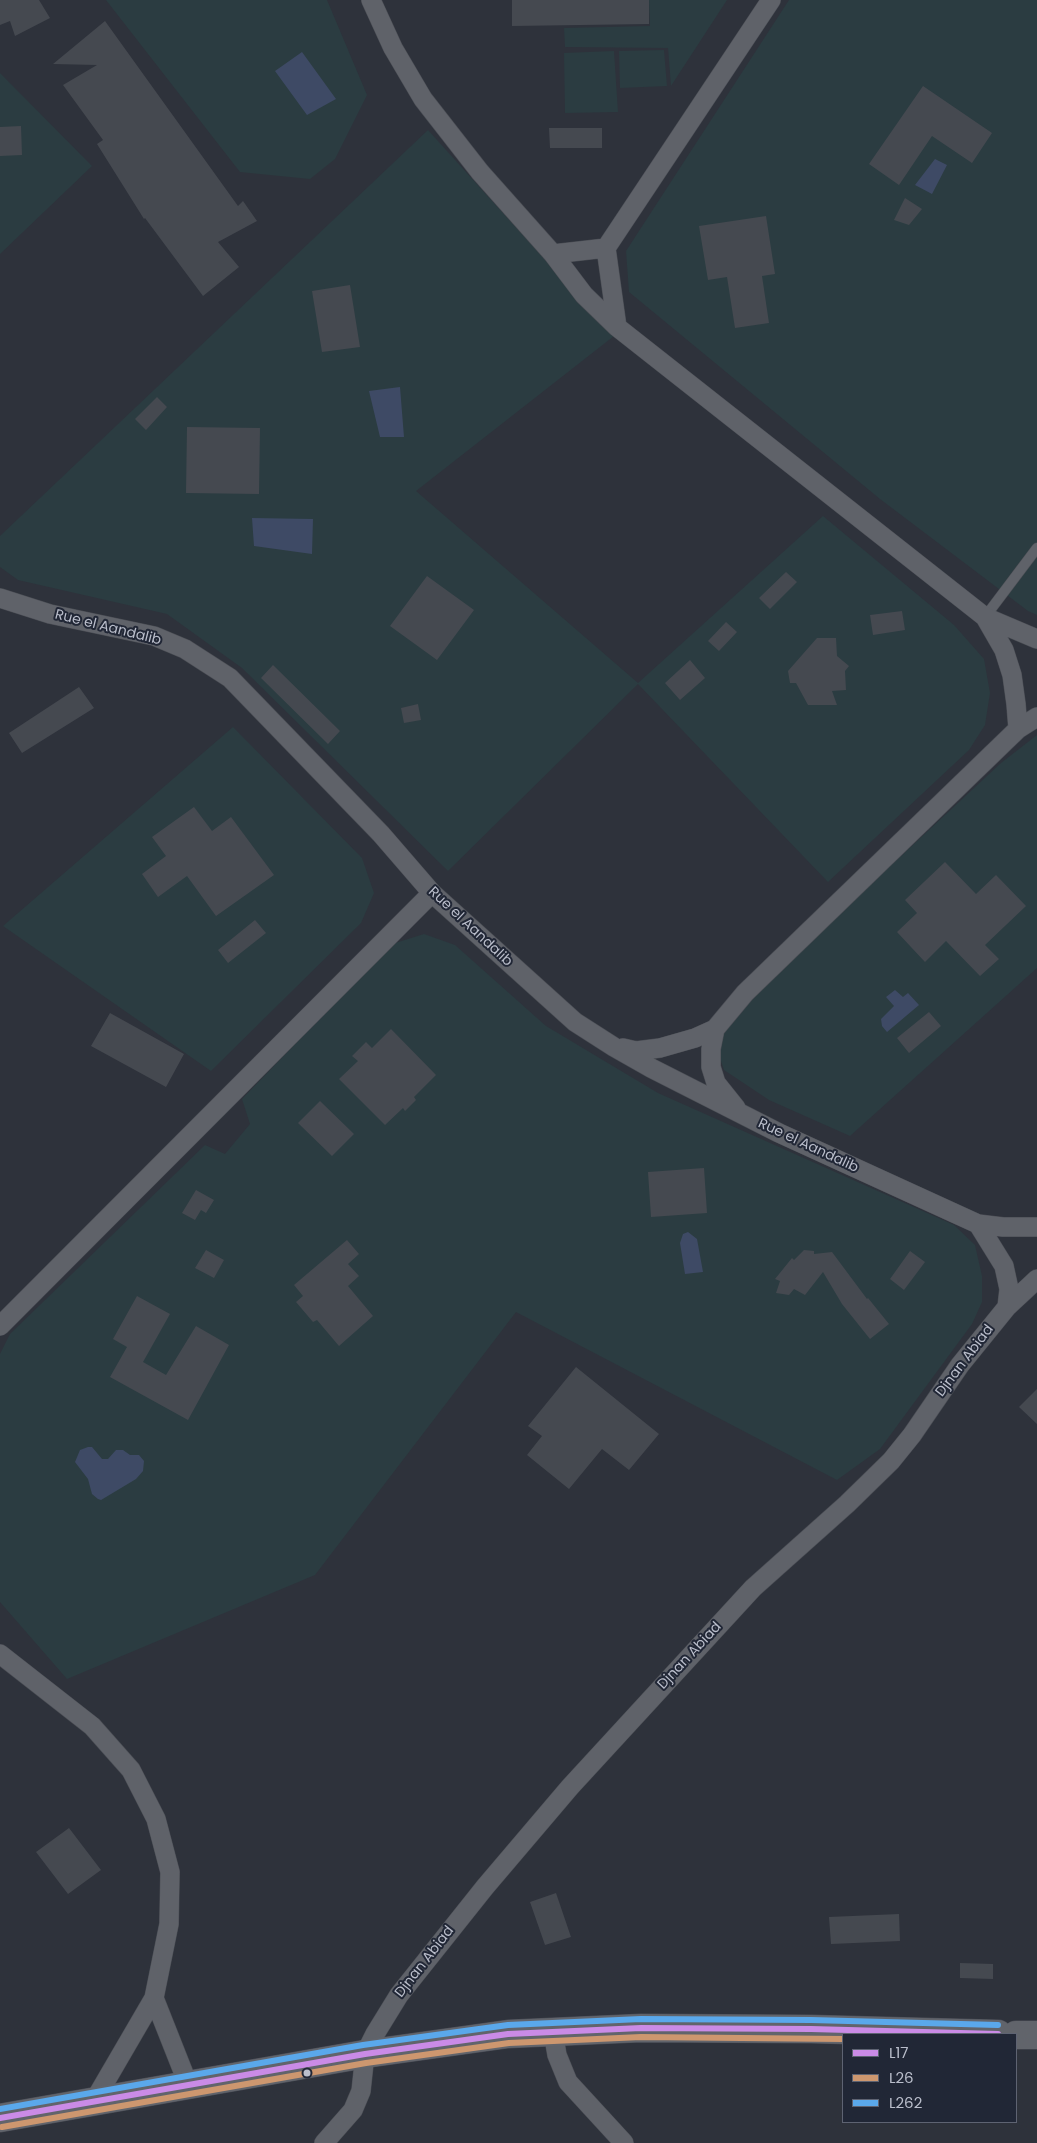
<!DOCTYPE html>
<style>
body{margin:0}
#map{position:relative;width:1037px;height:2143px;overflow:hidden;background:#2e323b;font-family:Poppins,sans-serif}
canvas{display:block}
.legend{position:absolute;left:842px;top:2033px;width:175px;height:90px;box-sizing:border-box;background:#212736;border:1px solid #5e6372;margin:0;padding:6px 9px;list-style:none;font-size:15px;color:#babecb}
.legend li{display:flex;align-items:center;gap:10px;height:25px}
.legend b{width:25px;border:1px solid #5e6372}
</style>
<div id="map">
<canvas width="1037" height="2143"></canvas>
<ul class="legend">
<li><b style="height:6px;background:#ca8be6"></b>L17</li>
<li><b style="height:6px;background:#cd976f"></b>L26</li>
<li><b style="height:6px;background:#5aa8eb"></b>L262</li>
</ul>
</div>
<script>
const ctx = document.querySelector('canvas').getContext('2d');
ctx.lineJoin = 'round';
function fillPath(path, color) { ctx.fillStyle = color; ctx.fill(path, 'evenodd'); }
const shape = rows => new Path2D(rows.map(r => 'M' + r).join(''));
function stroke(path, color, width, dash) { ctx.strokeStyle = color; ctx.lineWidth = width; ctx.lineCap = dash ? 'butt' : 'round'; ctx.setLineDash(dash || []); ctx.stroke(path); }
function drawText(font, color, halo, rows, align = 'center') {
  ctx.font = font + ' Poppins,sans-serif'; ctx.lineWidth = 4; ctx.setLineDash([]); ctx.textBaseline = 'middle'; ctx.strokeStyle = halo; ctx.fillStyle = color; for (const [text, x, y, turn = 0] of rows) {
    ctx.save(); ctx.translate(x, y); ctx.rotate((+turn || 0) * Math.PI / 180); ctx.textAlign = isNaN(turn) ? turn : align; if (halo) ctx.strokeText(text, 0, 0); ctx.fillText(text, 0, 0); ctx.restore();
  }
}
const green = shape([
 [106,0,327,0,367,95,335,159,310,179,240,172],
 [649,0,727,0,671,86,668,48,565,47,564,28,650,26],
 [789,0,1037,0,1037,615,1028,611,880,499,629,292,626,251],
 [664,50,667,86,620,88,619,51],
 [614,51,618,112,565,113,564,53],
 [0,73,92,166,0,254],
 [428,130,614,336,416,491,638,683,823,516,954,625,984,659,990,693,985,725,969,750,828,882,638,684,448,871,242,668,167,614,18,580,0,567,0,536],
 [233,727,362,858,374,893,361,923,211,1071,3,926],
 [1037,735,1037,968,850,1136,769,1100,724,1070,718,1052,722,1035,731,1014,1001,763],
 [424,934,455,945,546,1026,658,1093,954,1225,975,1245,982,1276,982,1302,972,1324,880,1449,837,1480,516,1312,315,1575,67,1679,0,1602,0,1354,10,1334,205,1145,225,1154,250,1124,242,1099,392,944]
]);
const water = shape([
 [302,52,336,99,307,115,275,71],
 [935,159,947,165,932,194,915,185],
 [400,387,404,437,380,437,369,391],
 [252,518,313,519,312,554,254,546],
 [895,990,903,997,908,993,919,1005,887,1032,882,1026,881,1019,894,1006,886,997],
 [688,1232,697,1239,703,1272,685,1274,680,1243,683,1234],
 [88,1447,92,1447,102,1459,108,1459,116,1450,123,1450,130,1455,139,1455,144,1461,143,1471,136,1479,101,1500,98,1499,92,1494,88,1479,75,1462,80,1450]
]);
const building = shape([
 [0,0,39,0,50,18,15,36,10,21,0,25],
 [512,0,649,0,649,24,512,26],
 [105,21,238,206,243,201,257,221,218,242,239,267,203,296,145,218,144,219,97,144,103,140,63,85,97,65,53,64],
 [923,86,992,133,972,163,932,136,899,185,869,164],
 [21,126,22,155,0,156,0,127],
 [549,128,602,128,602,148,550,148],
 [905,198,922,209,909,225,894,220],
 [766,216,775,274,762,276,769,323,735,328,727,277,708,280,699,226],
 [350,285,360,347,322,352,312,291],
 [157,397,167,407,146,430,135,419],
 [187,427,260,428,259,494,186,493],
 [786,572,797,582,770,609,759,598],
 [427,576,474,610,437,660,390,626],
 [902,611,905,630,873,635,870,615],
 [726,622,737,632,719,651,708,641],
 [817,638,836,638,837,656,849,666,845,671,846,690,832,691,837,705,808,705,796,683,790,683,788,671],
 [690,660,705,678,680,700,665,683],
 [273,665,340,731,328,744,261,678],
 [79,687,94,708,22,753,9,733],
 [418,704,421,720,404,723,401,708],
 [194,807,212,831,231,817,274,875,216,916,187,876,158,897,142,874,166,856,152,837],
 [945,862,976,894,996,875,1026,906,985,945,999,959,980,976,946,941,925,962,897,932,917,913,905,900],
 [255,920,266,933,228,963,218,950],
 [929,1012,941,1026,909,1053,897,1038],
 [110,1013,184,1054,166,1087,91,1046],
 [391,1029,436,1075,414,1097,416,1100,405,1111,403,1108,385,1125,339,1079,358,1061,352,1056,366,1042,372,1048],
 [320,1101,354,1134,332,1156,298,1123],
 [704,1168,707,1213,651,1217,648,1172],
 [196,1190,214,1200,206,1213,201,1210,195,1220,182,1213],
 [347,1240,359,1254,348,1264,359,1276,348,1286,373,1316,339,1346,317,1320,313,1322,296,1302,303,1296,294,1285],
 [206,1250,224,1260,214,1278,195,1268],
 [804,1250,814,1251,814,1254,832,1252,867,1299,868,1298,889,1324,870,1339,842,1304,823,1272,805,1295,794,1289,789,1295,776,1293,780,1281,775,1279,792,1258,794,1260],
 [910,1251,925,1262,904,1290,890,1279],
 [137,1296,170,1314,143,1362,166,1375,196,1326,229,1345,188,1420,110,1377,127,1347,113,1339],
 [576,1367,659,1434,629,1470,602,1449,569,1489,527,1455,542,1436,528,1426],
 [1037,1389,1037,1424,1019,1407],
 [69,1828,101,1870,68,1894,36,1852],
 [556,1893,571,1937,545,1945,530,1902],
 [899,1914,900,1941,831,1944,829,1917],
 [960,1963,993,1964,993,1979,960,1978]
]);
const service = shape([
 [985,617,1037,548]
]);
const minor = shape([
 [371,0,393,48,423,99,480,172,553,254,584,295,617,327,985,617,1037,639],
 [553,254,606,248],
 [617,327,606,248,771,0],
 [0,598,50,614,154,636,185,649,230,678,381,834,432,893,575,1022,614,1047,651,1068,779,1133,978,1224,1004,1266,1009,1289,1007,1307],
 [985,617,1004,650,1012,675,1016,704,1018,729],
 [623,1048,636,1051,660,1048,695,1038,715,1029],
 [736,1108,716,1083,711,1067,711,1049,715,1029,745,993,1018,729,1037,717],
 [978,1224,1003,1227,1037,1227],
 [0,1326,432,893],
 [0,1654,92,1726,131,1770,156,1819,170,1872,169,1924,154,1998,94,2101],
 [154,1998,188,2084],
 [553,2032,557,2055,568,2082,624,2143],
 [324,2143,353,2110,361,2091,365,2054,375,2034,399,1995,485,1887,570,1787,753,1588,847,1504,891,1461,912,1435,960,1365,1007,1307,1037,1279]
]);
const primary = shape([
 [1016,2035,1037,2035],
 [0,2118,365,2054,508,2034,641,2028,811,2029,998,2034]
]);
const bus1 = shape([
 [0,2118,365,2054,508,2034,641,2028,811,2029,998,2034]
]);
const bus2 = shape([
 [2,2127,366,2063,509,2043,641,2037,843,2039]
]);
const bus3 = shape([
 [0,2109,363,2045,508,2025,641,2019,811,2020,998,2025]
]);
const markers = [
 [307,2073,4.5,"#babecb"]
];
const streetNames = [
 ["Rue el Aandalib",108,628,14],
 ["Rue el Aandalib",470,927,43],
 ["Rue el Aandalib",808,1146,25],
 ["Djnan Abiad",965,1361,-53],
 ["Djnan Abiad",690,1656,-47],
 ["Djnan Abiad",425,1962,-52]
];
fillPath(green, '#2b3c41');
fillPath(water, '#3e4a65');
fillPath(building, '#454950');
stroke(service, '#4a4d54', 11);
stroke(minor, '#4a4d54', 20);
stroke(primary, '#4c4f58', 29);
stroke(service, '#5f6269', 10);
stroke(minor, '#5f6269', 19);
stroke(primary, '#61646b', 28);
stroke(bus1, '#ca8be6', 6);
stroke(bus2, '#cd976f', 6);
stroke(bus3, '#5aa8eb', 6);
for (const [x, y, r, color] of markers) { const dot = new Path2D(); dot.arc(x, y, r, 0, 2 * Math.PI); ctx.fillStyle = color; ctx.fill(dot); stroke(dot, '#212736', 2); }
drawText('14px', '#babecb', '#212736', streetNames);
</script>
